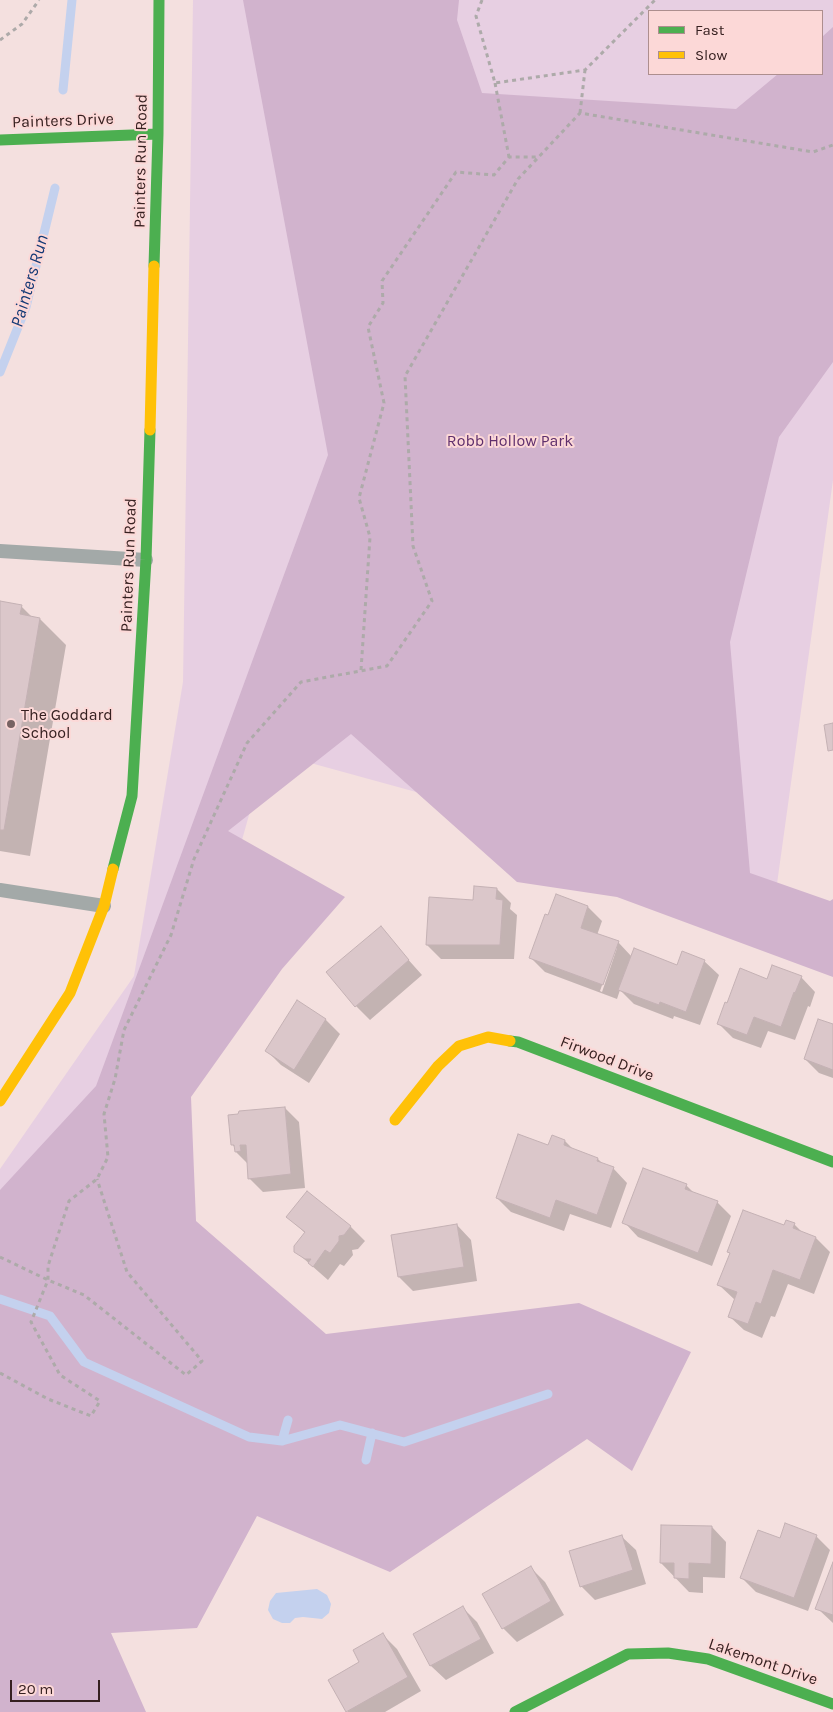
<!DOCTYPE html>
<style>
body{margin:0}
#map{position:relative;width:833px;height:1712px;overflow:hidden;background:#f4e0df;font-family:Karla,sans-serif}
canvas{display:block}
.legend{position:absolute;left:648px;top:10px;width:175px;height:65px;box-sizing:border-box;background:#fcd8d7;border:1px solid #ad8e8e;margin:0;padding:6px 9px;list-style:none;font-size:15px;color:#362020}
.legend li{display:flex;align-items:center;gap:10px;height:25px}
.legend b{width:25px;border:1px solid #ad8e8e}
.scale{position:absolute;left:10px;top:1680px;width:90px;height:22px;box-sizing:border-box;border:2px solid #362020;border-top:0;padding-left:6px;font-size:15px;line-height:18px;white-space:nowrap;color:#362020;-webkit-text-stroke:4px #fcd8d7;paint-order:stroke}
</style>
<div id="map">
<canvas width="833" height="1712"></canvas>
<ul class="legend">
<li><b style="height:6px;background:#4caf50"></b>Fast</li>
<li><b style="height:6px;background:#ffc107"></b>Slow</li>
</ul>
<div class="scale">20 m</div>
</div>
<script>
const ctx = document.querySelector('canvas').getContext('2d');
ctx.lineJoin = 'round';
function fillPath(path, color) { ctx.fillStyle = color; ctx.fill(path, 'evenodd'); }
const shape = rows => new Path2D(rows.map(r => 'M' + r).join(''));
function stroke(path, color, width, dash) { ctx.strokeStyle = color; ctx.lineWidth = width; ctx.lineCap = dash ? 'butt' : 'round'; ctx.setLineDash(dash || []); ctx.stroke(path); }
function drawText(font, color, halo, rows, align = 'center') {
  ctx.font = font + ' Karla,sans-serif'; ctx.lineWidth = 4; ctx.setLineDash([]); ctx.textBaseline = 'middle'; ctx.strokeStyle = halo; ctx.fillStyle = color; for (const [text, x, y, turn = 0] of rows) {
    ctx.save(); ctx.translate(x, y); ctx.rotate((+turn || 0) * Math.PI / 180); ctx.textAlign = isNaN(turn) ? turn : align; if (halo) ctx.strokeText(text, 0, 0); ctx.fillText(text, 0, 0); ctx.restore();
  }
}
const green = shape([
 [193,0,833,0,833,480,776,891,267,751,46,1537,0,1712,0,1169,134,976,183,682],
 [649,11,822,11,822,74,649,74]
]);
const forest = shape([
 [243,0,459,0,457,20,482,93,736,109,778,74,822,74,822,37,833,27,833,362,779,437,730,642,750,873,830,901,833,899,833,977,617,897,517,882,351,734,228,831,345,897,282,969,191,1097,196,1221,326,1334,579,1303,691,1352,632,1471,587,1439,390,1572,257,1516,197,1628,111,1633,146,1712,0,1712,0,1190,96,1086,328,455]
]);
const water = shape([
 [317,1589,327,1595,331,1604,329,1613,322,1619,303,1617,295,1618,290,1623,282,1623,273,1619,268,1610,270,1601,276,1593]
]);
const shadow = shape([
 [0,603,21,606,33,618,40,619,66,645,30,856,0,851],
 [497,889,511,903,510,909,517,915,514,959,441,959,427,945,474,901],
 [588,907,602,921,597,935,618,942,632,957,677,966,704,961,719,975,700,1025,674,1016,673,1019,634,1004,620,990,617,999,545,972,531,958],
 [615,948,617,948,602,992,600,991],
 [380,928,422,975,370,1020,356,1006],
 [801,977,815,992,810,1007,808,1006,795,1040,768,1031,761,1048,733,1038,718,1023,728,1004,768,980],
 [297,1002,326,1020,340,1034,309,1083,281,1065,267,1051],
 [833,1026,833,1078,819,1073,805,1059],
 [285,1108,299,1122,305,1188,263,1192,249,1178,248,1164,236,1152,235,1148,232,1144],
 [565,1141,574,1150,598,1159,604,1165,613,1168,627,1183,611,1228,570,1214,564,1231,511,1212,497,1198,549,1146],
 [686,1185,695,1194,717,1202,731,1216,712,1266,638,1237,624,1222],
 [288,1217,351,1227,365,1241,358,1249,352,1250,353,1255,344,1266,340,1264,328,1280,295,1251,305,1233],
 [794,1224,803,1233,816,1238,830,1252,814,1294,788,1284,775,1317,771,1316,762,1338,744,1330,729,1316,735,1300,719,1285,731,1254,729,1252,785,1226],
 [457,1225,471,1240,477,1281,413,1291,399,1277,392,1236],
 [712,1527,726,1542,725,1578,703,1577,703,1593,689,1592,661,1563],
 [621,1536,636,1550,646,1584,595,1600,581,1586],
 [816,1536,830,1550,808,1611,756,1592,742,1578,781,1540],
 [833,1566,833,1623,817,1608],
 [531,1568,545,1582,564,1615,517,1642,503,1628],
 [463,1608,477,1622,494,1653,446,1680,431,1666,414,1635],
 [383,1635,397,1649,421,1691,385,1712,348,1712,330,1680,361,1662]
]);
const stream = shape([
 [63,90,72,0],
 [0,372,26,307,55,188],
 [0,1299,50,1316,84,1362,249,1437,282,1441,340,1425,404,1442,548,1394],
 [282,1441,288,1420],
 [366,1460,372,1433]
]);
const building = shape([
 [0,601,22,605,20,614,40,618,4,830,0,830,0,601],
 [833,723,833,750,828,751,824,725,833,723],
 [474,886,497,888,496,899,503,900,500,945,426,945,429,897,473,900,474,886],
 [556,894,588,906,581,928,619,941,603,985,529,958,545,914,548,915,556,894],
 [381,926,409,960,355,1007,326,972,381,926],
 [634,948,677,965,682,951,705,960,686,1012,660,1002,659,1005,618,990,634,948],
 [772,965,802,976,795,993,794,992,781,1027,754,1017,747,1035,717,1024,725,1002,727,1003,740,968,767,979,772,965],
 [297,1000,326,1019,294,1070,265,1051,297,1000],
 [818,1019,833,1024,833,1070,804,1059,818,1019],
 [285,1107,291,1174,248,1179,246,1145,240,1145,241,1151,235,1152,234,1145,231,1145,228,1115,238,1114,239,1111,285,1107],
 [518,1134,548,1145,552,1135,565,1140,564,1145,598,1158,597,1161,614,1167,597,1215,556,1200,550,1218,496,1198,518,1134],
 [643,1168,687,1184,685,1189,718,1201,698,1253,622,1223,643,1168],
 [307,1191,351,1226,344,1235,339,1236,339,1241,330,1253,325,1250,313,1267,308,1263,311,1259,305,1259,294,1252,294,1246,305,1232,286,1217,307,1191],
 [743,1210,784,1225,786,1220,795,1223,793,1228,816,1237,800,1280,773,1270,761,1304,756,1302,748,1324,728,1317,737,1292,717,1285,730,1253,727,1252,743,1210],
 [457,1224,464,1267,398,1277,391,1235,457,1224],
 [785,1523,817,1535,794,1598,740,1578,758,1530,780,1538,785,1523],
 [661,1525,712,1526,711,1564,689,1563,689,1579,674,1578,674,1563,660,1563,661,1525],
 [622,1535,633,1570,580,1587,569,1551,622,1535],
 [833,1562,833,1615,815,1609,833,1562],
 [531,1566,551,1601,502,1629,482,1594,531,1566],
 [463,1606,481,1639,430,1666,413,1634,463,1606],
 [383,1633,408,1677,346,1712,328,1680,359,1662,353,1650,383,1633]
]);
const path = shape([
 [482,0,476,16,495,83,585,70,655,0],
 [0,40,22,24,39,0],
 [495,83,509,157],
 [580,113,585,70],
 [361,670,370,537,359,498,384,403,368,327,383,303,382,281,456,172,494,175,509,157,539,157],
 [0,1257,48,1280,84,1295,186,1375,202,1361,127,1272,97,1179],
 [0,1373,48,1399,91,1416,100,1401,60,1375,31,1322,48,1280,48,1266,69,1201,97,1179,108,1157,104,1114,115,1079,124,1030,171,935,194,859,247,743,301,682,387,666,432,601,413,546,405,376,518,179,580,113,813,152,833,145]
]);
const lane = shape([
 [0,551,146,560],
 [0,890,104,906]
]);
const fast = shape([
 [0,140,158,134],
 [154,266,158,134,159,0],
 [113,869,132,796,146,560,150,430],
 [510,1041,518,1042,833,1162],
 [515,1712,628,1654,668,1653,708,1659,833,1704]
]);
const slow = shape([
 [150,430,154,266],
 [0,1101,70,993,104,906,113,869],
 [395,1120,438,1066,459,1046,488,1037,510,1041]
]);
const markers = [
 [11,724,5,"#786363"]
];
const streetNames = [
 ["Painters Drive",63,121,-2],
 ["Painters Run Road",141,161,-89],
 ["Painters Run Road",129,565,-88],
 ["Firwood Drive",607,1059,21],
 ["Lakemont Drive",763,1662,19]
];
const parkNames = [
 ["Robb Hollow Park",510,441]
];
const poiNames = [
 ["The Goddard",21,715],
 ["School",21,733]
];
const waterNames = [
 ["Painters Run",30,281,-74]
];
fillPath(green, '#e7cfe2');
fillPath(forest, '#d1b3cd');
fillPath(water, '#c4d1ee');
fillPath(shadow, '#0003');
stroke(stream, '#c4d1ee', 9);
fillPath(building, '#dbc7ca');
stroke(building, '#c4b1b4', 1);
stroke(path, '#adaaa9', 3, [4, 4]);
stroke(lane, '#a3a9a8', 14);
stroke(fast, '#4caf50', 11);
stroke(slow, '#ffc107', 11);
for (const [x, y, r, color] of markers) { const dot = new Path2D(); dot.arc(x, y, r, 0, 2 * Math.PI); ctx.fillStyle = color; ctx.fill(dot); stroke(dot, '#fcd8d7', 2); }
drawText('16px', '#362020', '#fcd8d7', streetNames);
drawText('16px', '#5f2f6c', '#fcd8d7', parkNames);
drawText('16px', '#362020', '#fcd8d7', poiNames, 'left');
drawText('italic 18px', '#123975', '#fcd8d7', waterNames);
</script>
